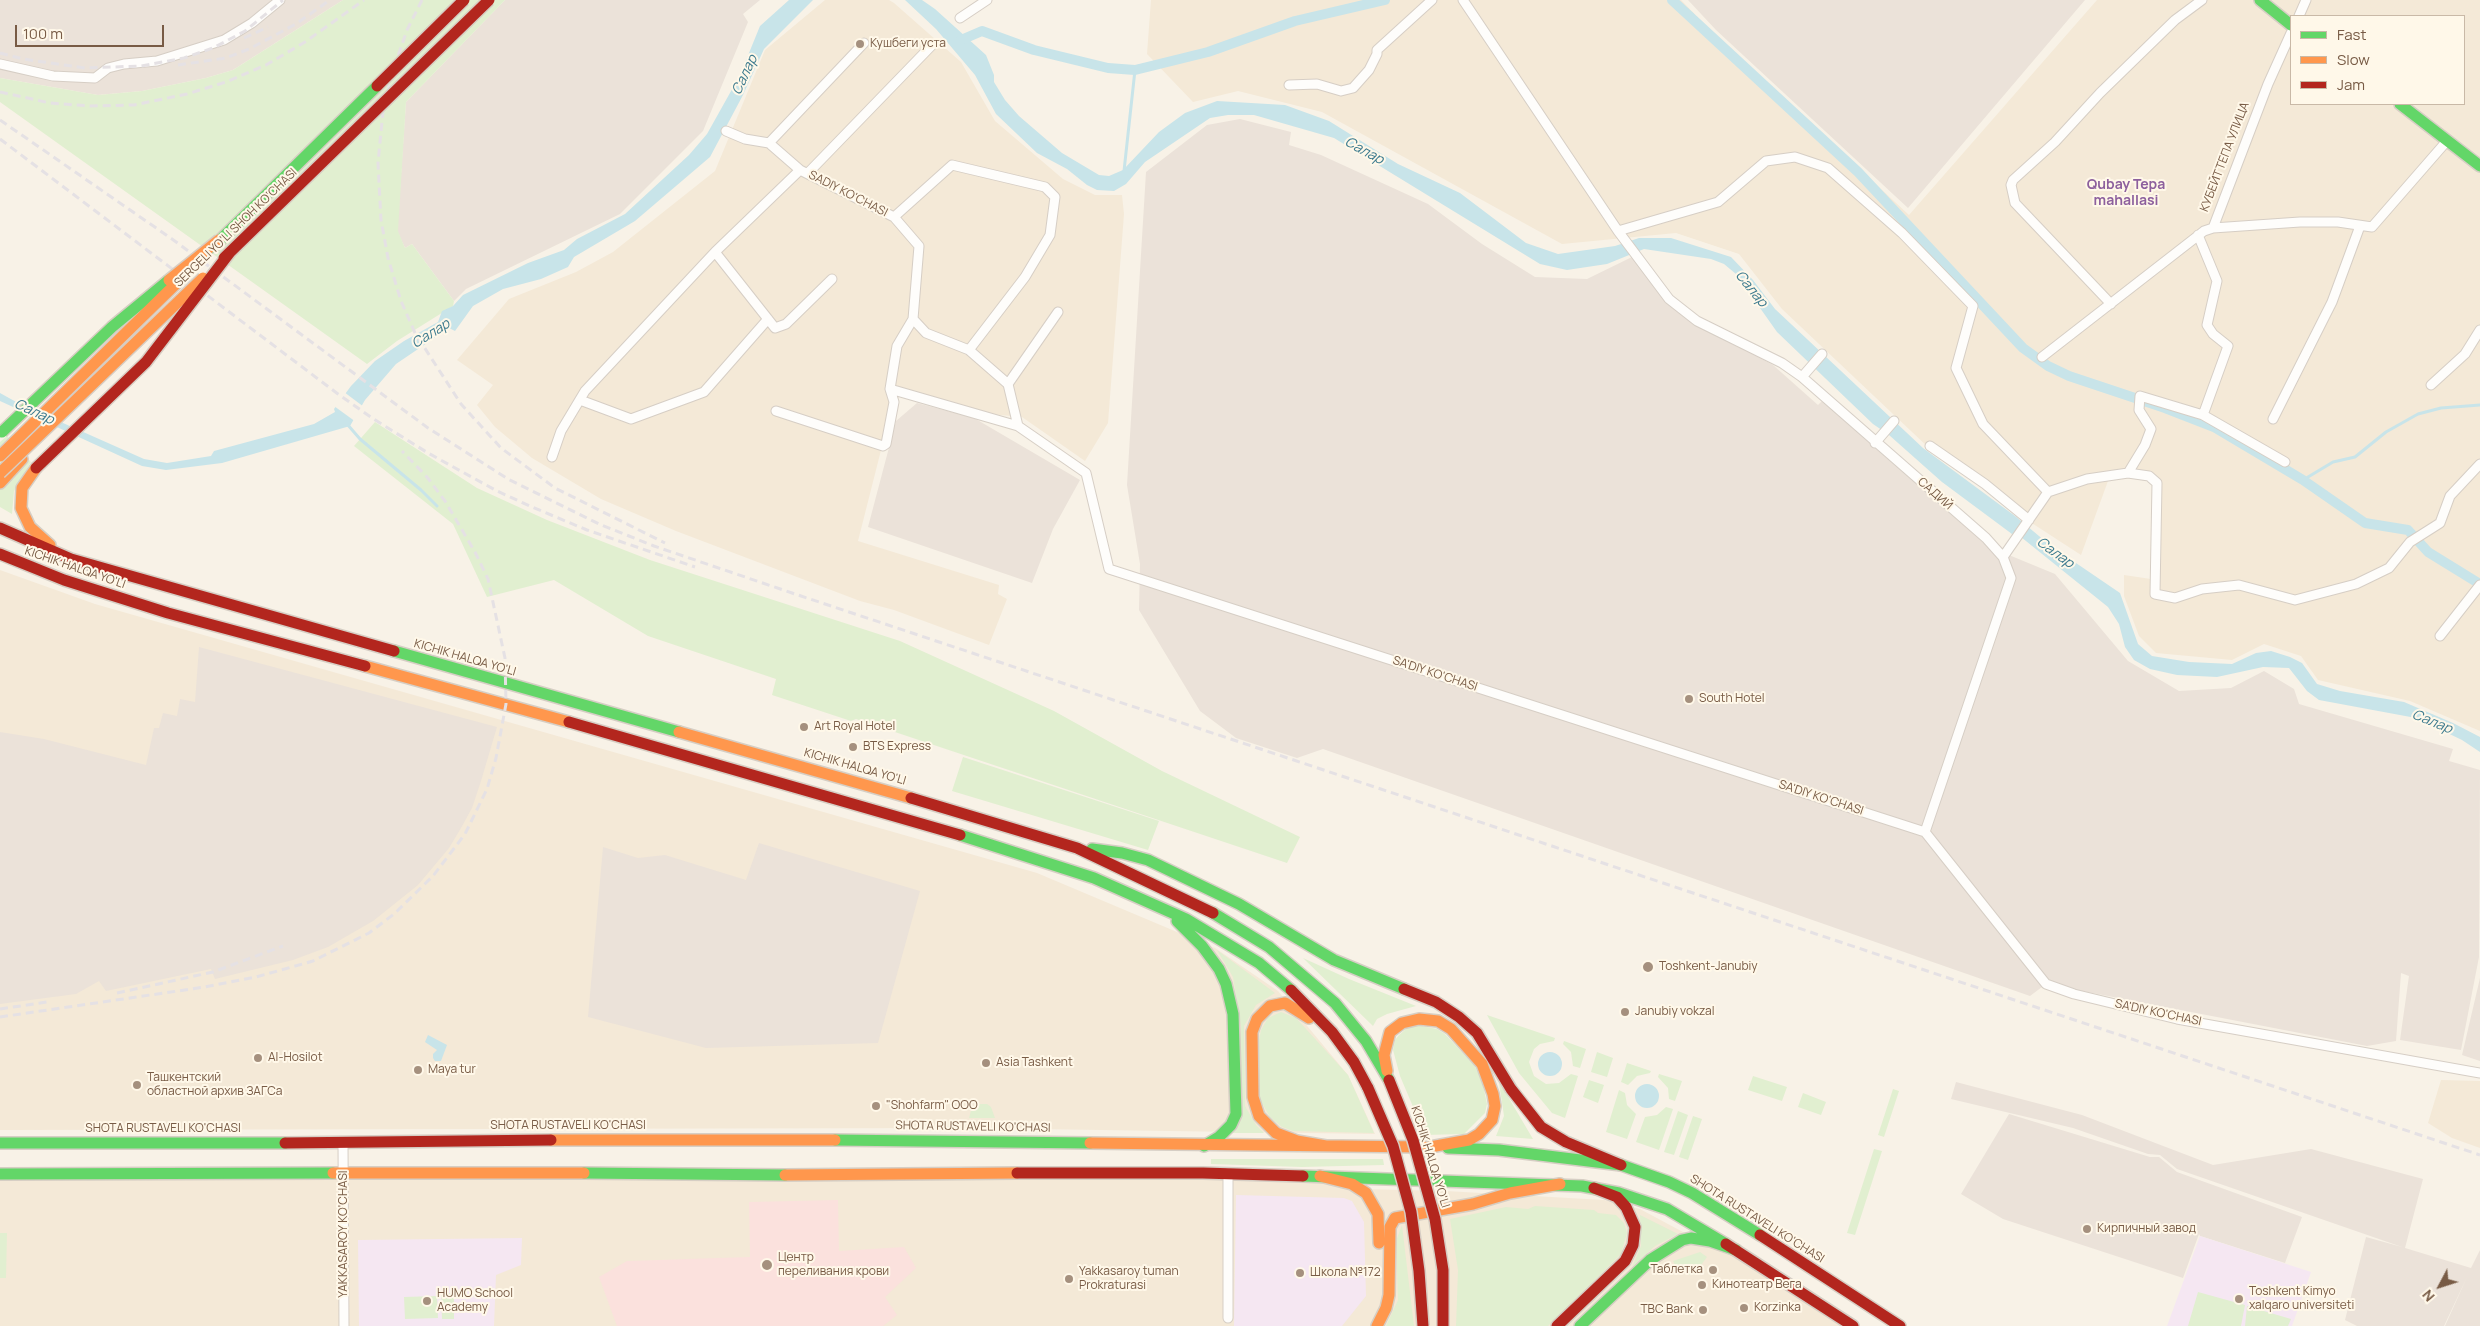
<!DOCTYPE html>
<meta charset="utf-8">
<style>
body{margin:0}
#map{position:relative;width:2480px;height:1326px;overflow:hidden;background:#f8f2e7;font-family:Manrope,sans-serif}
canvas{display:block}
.legend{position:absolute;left:2290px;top:15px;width:175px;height:90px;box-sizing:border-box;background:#fff8e9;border:1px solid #c9b9a7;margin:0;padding:6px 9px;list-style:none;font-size:15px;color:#785b45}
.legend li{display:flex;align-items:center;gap:10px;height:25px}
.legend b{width:25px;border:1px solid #c9b9a7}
.north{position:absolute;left:2415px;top:1261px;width:50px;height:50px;-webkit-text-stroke:4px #fff8e9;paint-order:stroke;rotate:230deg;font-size:14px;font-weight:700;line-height:20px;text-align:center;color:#785b45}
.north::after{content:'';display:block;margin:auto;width:18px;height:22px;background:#785b45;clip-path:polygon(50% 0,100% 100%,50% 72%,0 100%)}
.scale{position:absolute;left:15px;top:25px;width:149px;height:22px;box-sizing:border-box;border:2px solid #785b45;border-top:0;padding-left:6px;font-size:15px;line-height:18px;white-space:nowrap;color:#785b45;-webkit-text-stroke:4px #fff8e9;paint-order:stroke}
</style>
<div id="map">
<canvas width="2480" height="1326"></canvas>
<ul class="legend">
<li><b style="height:6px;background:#63d668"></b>Fast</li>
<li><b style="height:6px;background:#ff974d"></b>Slow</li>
<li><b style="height:6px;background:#b3261e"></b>Jam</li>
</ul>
<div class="north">N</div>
<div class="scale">100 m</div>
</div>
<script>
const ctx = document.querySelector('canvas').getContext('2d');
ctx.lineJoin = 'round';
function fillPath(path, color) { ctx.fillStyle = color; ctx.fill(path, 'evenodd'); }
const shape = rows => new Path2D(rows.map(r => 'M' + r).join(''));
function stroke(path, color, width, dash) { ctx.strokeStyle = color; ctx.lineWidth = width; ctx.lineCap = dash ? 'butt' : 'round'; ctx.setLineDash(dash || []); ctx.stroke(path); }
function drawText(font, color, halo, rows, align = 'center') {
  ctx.font = font + ' Manrope,sans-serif'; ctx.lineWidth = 4; ctx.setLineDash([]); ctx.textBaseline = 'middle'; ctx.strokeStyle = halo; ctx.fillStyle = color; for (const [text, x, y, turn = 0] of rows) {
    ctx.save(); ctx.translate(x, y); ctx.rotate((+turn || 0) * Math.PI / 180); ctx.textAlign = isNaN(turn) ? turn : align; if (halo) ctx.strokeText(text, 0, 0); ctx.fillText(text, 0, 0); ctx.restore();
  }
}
const residential = shape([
 [825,0,889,0,894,3,961,62,995,121,1063,179,1095,195,1122,195,1124,214,1108,423,1085,461,1022,417,979,413,896,391,858,541,999,585,998,594,1007,599,989,645,894,610,860,601,676,531,601,499,532,458,495,427,477,405,493,385,457,360,509,299,576,272,613,252,715,171,765,50],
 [1151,0,1681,0,1713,33,1909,215,2097,0,2480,0,2480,731,2410,701,2318,680,2301,656,2264,644,2232,660,2156,653,2139,636,2124,596,2124,575,2151,579,2153,481,2122,477,2108,481,2081,555,2024,518,1930,449,1782,309,1739,254,1676,233,1562,244,1322,112,1238,91,1193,102,1147,54],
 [2291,16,2464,16,2464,104,2291,104],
 [0,570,95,604,1037,873,1215,948,1278,991,1348,1075,1375,1134,964,1128,0,1130],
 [2441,1080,2480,1081,2480,1148,2452,1138,2428,1123],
 [0,1174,1320,1176,1361,1189,1446,1191,1604,1200,1640,1209,1696,1239,1710,1241,1853,1326,0,1326]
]);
const industrial = shape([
 [0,0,343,0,233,70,206,78,142,91,98,95,0,78],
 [505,0,760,0,743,14,748,22,703,131,620,214,466,289,454,301,412,244,405,248,397,231,406,102],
 [1688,0,2085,0,1908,208,1716,30],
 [1240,119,1291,132,1289,145,1321,155,1428,204,1482,244,1535,277,1587,279,1632,257,1679,313,1773,365,1818,405,1822,401,1987,546,2055,574,2128,661,2179,691,2231,688,2264,671,2294,689,2299,704,2453,749,2449,761,2480,770,2479,957,2461,1050,2400,1040,2409,976,2401,973,2396,1041,2367,1046,2046,984,2030,996,1323,749,1297,758,1236,738,1200,711,1139,610,1140,564,1127,485,1146,172,1207,125],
 [917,403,974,418,1080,480,1053,529,1032,583,868,527,896,421],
 [199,647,497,727,481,781,472,808,461,828,449,848,418,885,373,921,328,947,293,960,215,979,211,969,106,991,99,981,76,994,0,1004,0,732,44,739,146,765,154,728,159,728,163,713,177,716,180,699,195,702],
 [759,843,920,891,878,1043,706,1048,588,1017,603,847,638,858,665,855,746,880],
 [2480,978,2480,1061,2462,1055],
 [1956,1082,2082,1115,2213,1165,2311,1149,2423,1179,2405,1248,2471,1268,2480,1250,2480,1326,2445,1326,2467,1277,2444,1326,2357,1326,2345,1320,2366,1237,2402,1247,2177,1169,2160,1155,2148,1154,2073,1128,1951,1099],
 [2009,1114,2150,1157,2159,1157,2177,1172,2302,1217,2285,1263,2200,1236,2199,1234,2183,1278,2003,1219,1961,1194]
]);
const education = shape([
 [1236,1195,1344,1198,1352,1201,1364,1222,1366,1296,1342,1326,1234,1326],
 [2200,1236,2311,1272,2292,1326,2167,1326],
 [522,1238,521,1265,496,1275,494,1326,359,1326,358,1240]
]);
const medical = shape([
 [838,1200,839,1251,904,1247,916,1268,885,1297,897,1315,883,1326,617,1326,599,1277,627,1261,750,1257,749,1202]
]);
const green = shape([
 [343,0,505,0,406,102,398,231,405,248,412,244,454,301,453,306,397,341,367,364,0,102,0,78,98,95,142,91,206,78,233,70],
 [375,422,477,488,547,520,650,560,900,641,1054,711,1162,771,1300,837,1287,863,856,719,851,721,772,695,776,679,648,636,554,580,487,597,453,524,354,446],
 [7,436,31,462,14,491,12,514,0,507,0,442],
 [963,757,1159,821,1148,850,952,791],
 [1217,950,1275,993,1256,1005,1244,1026,1245,1106,1256,1125,1264,1133,1233,1133,1241,1027,1233,977],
 [1303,958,1349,979,1416,1006,1387,1014,1377,1019,1373,1026],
 [1281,1012,1296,1018,1348,1075,1374,1133,1293,1131,1282,1127,1270,1117,1259,1098,1259,1040,1261,1030,1268,1018],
 [1487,1015,1555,1038,1554,1041,1540,1044,1534,1049,1529,1062,1534,1076,1546,1084,1559,1083,1571,1074,1578,1076,1565,1118,1552,1113,1519,1073],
 [1417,1025,1437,1029,1445,1034,1474,1065,1482,1080,1487,1104,1485,1113,1464,1134,1425,1135,1400,1076,1393,1050,1395,1040,1399,1035,1407,1028],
 [1564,1041,1586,1049,1580,1068,1573,1066,1571,1052,1563,1044],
 [1597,1052,1613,1058,1607,1077,1591,1072],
 [1627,1063,1651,1071,1650,1073,1637,1076,1628,1085,1621,1082],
 [1659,1074,1682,1081,1675,1101,1669,1099,1668,1088,1658,1077],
 [1753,1076,1787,1087,1782,1101,1748,1090],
 [1589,1080,1604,1085,1598,1103,1583,1097],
 [1499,1083,1507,1095,1533,1139,1496,1136,1504,1116],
 [1893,1089,1899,1091,1884,1137,1878,1135],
 [1619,1090,1625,1093,1627,1105,1636,1114,1627,1139,1606,1132],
 [1803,1093,1826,1102,1821,1115,1798,1107],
 [977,1104,987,1104,991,1107,995,1118,969,1118,972,1107],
 [1666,1107,1673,1109,1659,1150,1636,1142,1645,1117,1657,1115],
 [1678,1111,1688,1115,1674,1155,1664,1152],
 [1693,1116,1702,1119,1688,1160,1679,1157],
 [1874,1149,1882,1151,1855,1235,1847,1233],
 [1211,1159,1383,1159,1384,1165,1302,1167,1211,1164],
 [1535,1206,1594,1210,1598,1213,1616,1215,1624,1223,1627,1233,1621,1254,1548,1326,1456,1326,1458,1270,1450,1219,1506,1207,1528,1209],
 [1640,1215,1678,1234,1655,1246,1632,1267,1641,1246],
 [1402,1225,1414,1326,1386,1326,1398,1300,1396,1241],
 [0,1233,7,1233,6,1278,0,1278],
 [1700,1252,1707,1257,1695,1273,1689,1275,1676,1267,1673,1261],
 [2198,1292,2245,1305,2241,1326,2188,1326],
 [441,1293,454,1293,454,1319,442,1319],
 [437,1296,438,1318,405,1319,404,1297],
 [2247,1306,2291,1319,2288,1326,2245,1326]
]);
const water = shape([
 [789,0,813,0,764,49,743,95,710,157,635,221,574,257,568,267,541,279,503,289,473,306,455,331,449,328,396,364,365,400,350,426,222,463,166,470,142,466,0,401,0,393,18,403,144,459,167,463,211,456,214,451,314,424,335,412,334,409,351,386,375,361,404,341,438,322,442,311,453,306,463,295,528,263,564,250,577,239,625,214,689,155,707,134,740,75,760,26],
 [905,0,922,0,935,9,986,55,994,75,994,82,1005,100,1019,116,1062,153,1099,175,1109,176,1123,170,1159,132,1185,113,1217,101,1285,105,1329,121,1398,164,1460,193,1526,243,1558,254,1615,246,1639,238,1671,238,1731,257,1753,280,1775,309,1923,448,2015,516,2051,546,2120,593,2138,644,2152,656,2189,662,2232,664,2256,653,2271,651,2290,657,2302,663,2317,684,2340,691,2404,702,2453,723,2480,737,2480,752,2462,740,2416,718,2319,700,2307,691,2289,668,2263,667,2217,677,2177,675,2150,669,2134,660,2125,647,2119,624,2108,607,2016,533,2012,534,1942,482,1889,435,1873,424,1777,332,1736,274,1724,264,1711,259,1644,249,1607,264,1567,270,1540,264,1334,138,1254,115,1228,115,1210,118,1145,162,1126,184,1114,191,1097,190,1087,185,1067,169,1037,153,996,114,975,75,936,29],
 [428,1035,447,1045,441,1061,435,1061,433,1058,433,1054,437,1050,425,1042],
 '1538 1064a12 12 0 1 1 24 0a12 12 0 1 1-24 0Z',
 '1635 1096a12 12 0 1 1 24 0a12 12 0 1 1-24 0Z'
]);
const pier = shape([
 [344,392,364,407,356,422,334,406]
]);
const stream = shape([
 [1124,171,1135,70],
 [347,424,360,439,421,490,437,506],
 [2303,480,2333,462,2355,457,2386,432,2418,414,2441,408,2480,405]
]);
const canal = shape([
 [1672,0,1858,172,2023,348,2048,366,2069,376,2165,408,2214,427,2303,480,2365,523,2408,530,2428,552,2480,584],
 [961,40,982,31,1034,50,1108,68,1135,70,1208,52,1295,21,1385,0]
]);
const street = shape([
 [1463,0,1618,231,1669,299,1697,321,1782,363,1802,377,1986,538,2003,557,2011,578,1925,832],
 [2299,16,2306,0],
 [960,18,987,0],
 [0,64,53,76,95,78,108,68,124,64,157,61,224,40,252,23,280,0],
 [1289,85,1317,84,1341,91,1353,88,1369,70,1377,54,1377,50,1432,0],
 [726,131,745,139,769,143,800,170,894,217,919,246,913,319,926,333,969,350,1008,384,1018,426,1086,473,1109,569,1925,832,2046,984,2074,994,2177,1019,2480,1073],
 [769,143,864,43],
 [808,173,933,44],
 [894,217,952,165,1045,187,1055,197,1050,235,1025,277,969,350],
 [2213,228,2300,222,2338,222,2372,227,2446,142],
 [1618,231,1718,202,1766,161,1795,157,1828,168,1902,233,1973,306,1956,368,1983,424,2048,492,2087,479,2128,473,2149,476,2157,483,2155,594,2175,598,2202,589,2239,585,2295,600,2356,584,2389,568,2410,542,2440,523,2450,496,2480,464],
 [2198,235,2217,281,2207,325,2213,334,2228,346,2203,415],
 [715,252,775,328,786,324,832,279],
 [2111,304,2015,203,2011,185,2013,180,2055,142,2100,93,2175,20,2202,0],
 [2042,357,2204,231,2213,228,2268,84,2291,33],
 [1802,377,1822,354],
 [1008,384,1058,312],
 [2431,385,2465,354,2480,330],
 [890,389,1018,426],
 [580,400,631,419,704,392,768,319],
 [776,411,883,446,886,444,894,402,890,389,897,346,913,319],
 [2273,419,2332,302,2360,226],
 [1875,443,1894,421],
 [1930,446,1985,484,2029,520],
 [552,457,561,431,585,391,715,252,800,170],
 [2128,473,2145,445,2151,429,2139,410,2140,396,2203,415,2285,462],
 [2003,557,2048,492],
 [2440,636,2480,585],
 [343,1142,344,1326],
 [1228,1318,1228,1173]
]);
const fast = shape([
 [2260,0,2291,25],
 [2400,104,2480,166],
 [394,651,679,732],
 [960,835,1094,878,1186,919,1259,963,1291,990],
 [1092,849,1122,853,1148,860,1239,904,1334,960,1404,989],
 [1213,913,1269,947,1335,1003,1366,1041,1389,1080],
 [1177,921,1202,946,1219,969,1226,984,1233,1014,1236,1114,1231,1125,1219,1137,1204,1146],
 [835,1140,1090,1143],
 [0,1143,285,1143],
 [1448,1148,1499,1150,1621,1165,1669,1182,1692,1193,1760,1235],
 [584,1173,785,1175],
 [0,1174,333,1173],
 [1303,1176,1582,1186,1619,1193,1667,1209,1726,1244],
 [1580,1326,1650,1260,1682,1240,1691,1238,1710,1241,1736,1250]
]);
const slow = shape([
 [36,468,22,488,21,508,30,527,50,545],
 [0,483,22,459],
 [365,666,569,722],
 [679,732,911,798],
 [1309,1018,1285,1003,1270,1006,1257,1019,1252,1032,1253,1097,1259,1116,1276,1133,1297,1141,1326,1146],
 [1387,1071,1384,1055,1390,1032,1402,1023,1419,1019,1438,1021,1451,1029,1482,1064,1493,1094,1495,1106,1492,1120,1479,1134,1469,1140,1430,1147],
 [551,1140,835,1140],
 [1090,1143,1424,1147],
 [333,1173,584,1173],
 [785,1175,1017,1173],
 [1320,1176,1352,1184,1366,1193,1378,1214,1379,1243],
 [1377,1326,1386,1308,1389,1295,1390,1227,1395,1218,1473,1204,1510,1193,1560,1184]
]);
const jam = shape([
 [0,528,71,559,394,651],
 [0,554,64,580,168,613,365,666],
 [569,722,960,835],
 [911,798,1077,848,1213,913],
 [1404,989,1436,1002,1459,1017,1477,1033,1511,1089,1541,1127,1566,1142,1621,1165],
 [1291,990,1332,1032,1354,1062,1368,1088],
 [285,1143,551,1140],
 [1017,1173,1203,1173,1303,1176],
 [1760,1235,1900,1326],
 [1726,1244,1853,1326],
 [1557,1326,1625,1261,1633,1245,1635,1227,1626,1207,1617,1197,1594,1188]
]);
const rail = shape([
 [422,0,407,30,392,73,383,111,378,163,381,220,388,258,401,301,415,333,461,404,501,448,555,488,665,543],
 [244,38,268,27],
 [0,53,23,59,85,68,141,66,184,58,213,48,245,31,283,0],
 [178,65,226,58,249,49,296,24,330,0],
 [0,92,50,103,90,106,134,105,187,94,226,82,266,65,305,42,364,0],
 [0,120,172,239,428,428,508,479,599,524,654,546,792,593,2480,1155],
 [0,139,338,394,372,418,428,453,497,491,532,507,587,530,695,567],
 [117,993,213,972,283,946],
 [0,1009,47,1002],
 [0,1017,205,987,256,977,313,961,369,933,394,914,433,876,465,834,487,789,496,758,506,704,505,658,488,579,475,552,445,501,427,477,402,451]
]);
const fastBridge = shape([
 [213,247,377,86],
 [2,432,112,327,169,280]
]);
const slowBridge = shape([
 [169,280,219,240],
 [0,456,187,273],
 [0,473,203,278]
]);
const jamBridge = shape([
 [377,86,464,0],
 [224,258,489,0],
 [36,468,146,362,231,251],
 [1389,1080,1413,1140,1435,1219,1443,1270,1443,1326],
 [1368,1088,1393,1146,1411,1212,1419,1271,1423,1326]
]);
const markers = [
 [860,44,5,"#a5907e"],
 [1689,699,5,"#a5907e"],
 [804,727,5,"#a5907e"],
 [853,747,5,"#a5907e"],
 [1648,967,6,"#a5907e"],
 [1625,1012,5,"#a5907e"],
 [258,1058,5,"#a5907e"],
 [986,1063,5,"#a5907e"],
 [418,1070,5,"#a5907e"],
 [137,1085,5,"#a5907e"],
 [876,1106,5,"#a5907e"],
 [2087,1229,5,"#a5907e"],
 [767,1265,6,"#a5907e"],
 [1713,1270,5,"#a5907e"],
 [1300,1273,5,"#a5907e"],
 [1069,1279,5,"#a5907e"],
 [1702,1285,5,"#a5907e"],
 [2239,1299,5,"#a5907e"],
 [427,1301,5,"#a5907e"],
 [1744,1308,5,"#a5907e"],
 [1703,1310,5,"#a5907e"]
];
const poiNames = [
 ["Кушбеги уста",870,44],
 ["South Hotel",1699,699],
 ["Art Royal Hotel",814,727],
 ["BTS Express",863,747],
 ["Toshkent-Janubiy",1659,967],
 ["Janubiy vokzal",1635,1012],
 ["Al-Hosilot",268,1058],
 ["Asia Tashkent",996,1063],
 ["Maya tur",428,1070],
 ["Ташкентский",147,1078],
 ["областной архив ЗАГСа",147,1092],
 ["\"Shohfarm\" OOO",886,1106],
 ["Кирпичный завод",2097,1229],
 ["Центр",778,1258],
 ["переливания крови",778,1272],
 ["Таблетка",1703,1270,"right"],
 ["Yakkasaroy tuman",1079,1272],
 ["Prokraturasi",1079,1286],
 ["Школа №172",1310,1273],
 ["Кинотеатр Вега",1712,1285],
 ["Toshkent Kimyo",2249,1292],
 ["xalqaro universiteti",2249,1306],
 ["HUMO School",437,1294],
 ["Academy",437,1308],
 ["Korzinka",1754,1308],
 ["TBC Bank",1693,1310,"right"]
];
const streetNames = [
 ["КУБЕЙТТЕПА УЛИЦА",2225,157,-69],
 ["SADIY KO'CHASI",848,194,27],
 ["SERGELI YO‘LI SHOH KO‘CHASI",236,228,-44],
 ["САДИЙ",1935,494,41],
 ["KICHIK HALQA YO'LI",75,568,19],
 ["KICHIK HALQA YO'LI",465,658,16],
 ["SA'DIY KO'CHASI",1435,674,18],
 ["KICHIK HALQA YO'LI",855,767,16],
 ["SA'DIY KO'CHASI",1821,798,18],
 ["SA'DIY KO'CHASI",2158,1013,12],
 ["SHOTA RUSTAVELI KO'CHASI",568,1126],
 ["SHOTA RUSTAVELI KO'CHASI",973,1127,1],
 ["SHOTA RUSTAVELI KO'CHASI",163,1129],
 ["KICHIK HALQA YO'LI",1430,1157,73],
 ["SHOTA RUSTAVELI KO'CHASI",1757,1219,32],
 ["YAKKASAROY KO'CHASI",344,1234,-90]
];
const waterNames = [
 ["Салар",745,75,-65],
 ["Салар",1364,151,29],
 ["Салар",1751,289,51],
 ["Салар",431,334,-32],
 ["Салар",34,412,25],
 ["Салар",2055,553,36],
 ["Салар",2432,722,22]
];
const neighbourhoodNames = [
 ["Qubay Tepa",2126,185],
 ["mahallasi",2126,201]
];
fillPath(residential, '#f4e9d7');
fillPath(industrial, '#ebe2d9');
fillPath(education, '#f5e7f2');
fillPath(medical, '#fbe1dd');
fillPath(green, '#e1efd0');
fillPath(water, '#c8e4e9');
fillPath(pier, '#f8f2e7');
stroke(stream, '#c8e4e9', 3);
stroke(canal, '#c8e4e9', 10);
stroke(street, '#d6cec5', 11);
stroke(fast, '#d6cec4', 14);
stroke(slow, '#d6cec4', 14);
stroke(jam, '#d6cec4', 14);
stroke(street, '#fefdfb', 9);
stroke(fast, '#63d668', 11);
stroke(slow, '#ff974d', 11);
stroke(jam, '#b3261e', 11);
stroke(rail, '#e5e1e4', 3, [8, 5]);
stroke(fastBridge, '#d7cdc3', 14, []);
stroke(slowBridge, '#d7cdc3', 14, []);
stroke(jamBridge, '#d7cdc3', 14, []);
stroke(fastBridge, '#63d668', 11);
stroke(slowBridge, '#ff974d', 11);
stroke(jamBridge, '#b3261e', 11);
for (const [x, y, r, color] of markers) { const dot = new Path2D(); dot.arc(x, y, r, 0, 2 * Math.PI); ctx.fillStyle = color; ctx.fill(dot); stroke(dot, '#fff8e9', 2); }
drawText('12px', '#785b45', '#fff8e9', poiNames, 'left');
drawText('12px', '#785b45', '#fff8e9', streetNames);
drawText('italic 14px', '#3c7a8e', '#fff8e9', waterNames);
drawText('bold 14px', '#8d609d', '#fff8e9', neighbourhoodNames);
</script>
